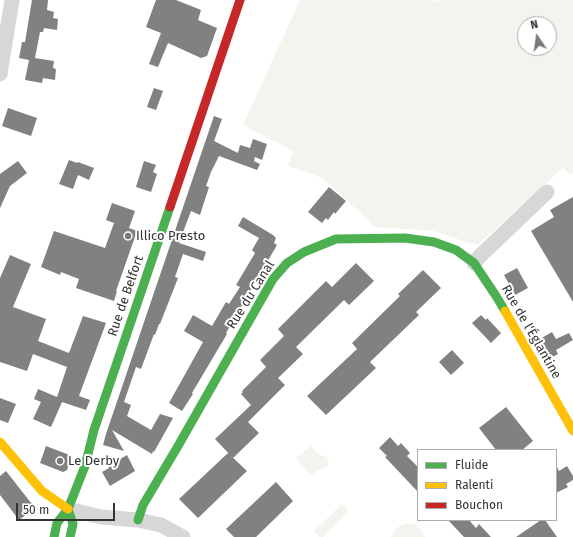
<!DOCTYPE html>
<meta charset="utf-8">
<style>
body{margin:0}
#map{position:relative;width:573px;height:537px;overflow:hidden;background:#fff;font-family:"Fira Sans",sans-serif}
canvas{display:block}
.legend{position:absolute;left:417px;top:449px;width:140px;height:72px;box-sizing:border-box;background:#fff;border:1px solid #adadad;margin:0;padding:5px 7px;list-style:none;font-size:12px;color:#333}
.legend li{display:flex;align-items:center;gap:8px;height:20px}
.legend b{width:20px;border:1px solid #adadad}
.north{position:absolute;left:517px;top:16px;width:40px;height:40px;box-sizing:border-box;background:#fff;border:1px solid #adadad;border-radius:50%;rotate:347deg;font-size:11px;font-weight:700;line-height:16px;text-align:center;color:#333}
.north::after{content:'';display:block;margin:auto;width:14px;height:18px;background:#7a7a7a;clip-path:polygon(50% 0,100% 100%,50% 72%,0 100%)}
.scale{position:absolute;left:16px;top:503px;width:99px;height:18px;box-sizing:border-box;border:2px solid #333;border-top:0;padding-left:5px;font-size:12px;line-height:14px;white-space:nowrap;color:#333;-webkit-text-stroke:3px #fff;paint-order:stroke}
</style>
<div id="map">
<canvas width="573" height="537"></canvas>
<ul class="legend">
<li><b style="height:5px;background:#4caf50"></b>Fluide</li>
<li><b style="height:5px;background:#ffc107"></b>Ralenti</li>
<li><b style="height:5px;background:#c62828"></b>Bouchon</li>
</ul>
<div class="north">N</div>
<div class="scale">50 m</div>
</div>
<script>
const ctx = document.querySelector('canvas').getContext('2d');
ctx.lineJoin = 'round';
function fillPath(path, color) { ctx.fillStyle = color; ctx.fill(path, 'evenodd'); }
const shape = rows => new Path2D(rows.map(r => 'M' + r).join(''));
function stroke(path, color, width, dash) { ctx.strokeStyle = color; ctx.lineWidth = width; ctx.lineCap = dash ? 'butt' : 'round'; ctx.setLineDash(dash || []); ctx.stroke(path); }
function drawText(font, color, halo, rows, align = 'center') {
  ctx.font = font + ' "Fira Sans",sans-serif'; ctx.lineWidth = 4; ctx.setLineDash([]); ctx.textBaseline = 'middle'; ctx.strokeStyle = halo; ctx.fillStyle = color; for (const [text, x, y, turn = 0] of rows) {
    ctx.save(); ctx.translate(x, y); ctx.rotate((+turn || 0) * Math.PI / 180); ctx.textAlign = isNaN(turn) ? turn : align; if (halo) ctx.strokeText(text, 0, 0); ctx.fillText(text, 0, 0); ctx.restore();
  }
}
const green = shape([
 [300,0,433,0,438,2,439,0,573,0,573,173,571,176,563,168,479,244,469,243,434,231,375,227,323,178,288,166,293,151,243,125],
 [525,24,549,24,549,48,525,48],
 [311,446,320,455,326,456,329,461,328,466,324,469,319,469,311,475,296,458],
 [342,504,349,512,323,537,320,537,314,531],
 [405,524,411,524,417,526,421,530,425,537,391,537,395,529,400,526]
]);
const building = shape([
 [32,0,48,0,47,10,54,12,53,18,58,19,57,30,44,28,43,32,40,32,35,58,54,61,53,68,56,69,55,80,43,78,42,83,25,80,29,60,19,58,22,42,25,42],
 [156,0,176,0,201,10,198,20,217,28,207,56,201,58,168,43,158,67,149,64,161,33,146,27],
 [154,88,163,91,156,110,147,107],
 [8,108,37,118,31,136,2,126],
 [214,116,222,119,214,141,238,153,240,145,250,148,253,139,267,144,262,160,255,157,254,161,260,164,257,170,219,156,211,172,206,186,209,187,200,215,191,211,179,243,206,252,203,261,183,254,175,277,178,278,160,324,159,324,155,335,154,334,141,369,136,367,124,402,131,405,127,416,151,430,160,414,173,418,154,452,153,451,152,454,112,430,124,451,103,445,106,434],
 [69,160,77,163,78,162,94,168,89,180,78,175,73,189,59,184],
 [18,161,27,173,10,186,0,208,0,174],
 [144,161,156,165,153,172,157,174,151,192,136,187],
 [329,187,346,201,335,214,334,212,328,220,326,218,322,223,308,212],
 [573,197,573,302,531,231,554,217,550,210],
 [112,203,135,211,129,228,137,231,116,291,117,291,114,301,76,288,79,279,61,272,60,275,41,267,54,231,105,248,114,223,106,220],
 [243,217,273,235,276,238,274,243,277,245,226,333,227,334,192,393,193,394,182,411,169,403,203,342,184,331,193,315,212,326,226,302,229,304,240,287,236,285,255,253,252,250,259,238,238,226],
 [10,255,31,264,13,307,46,319,38,341,69,353,83,316,106,323,79,396,90,400,86,410,62,402,51,427,33,419,41,402,34,399,38,389,57,397,67,367,33,354,27,371,0,362,0,278],
 [356,263,374,281,349,305,344,300,296,347,303,354,278,378,285,385,248,422,259,433,233,458,215,439,251,405,241,394,243,392,242,391,266,367,260,360,284,336,278,329,326,281,332,287],
 [517,268,528,288,515,295,504,275],
 [423,270,441,288,416,312,419,315,370,362,376,368,326,415,307,396,357,349,352,343,400,296,398,294],
 [481,315,486,320,487,318,501,333,491,343,472,323],
 [552,332,556,339,569,333,573,340,556,350,558,354,549,359,541,346,543,345,540,339],
 [452,350,464,363,451,375,439,362],
 [0,398,16,404,8,423,0,420],
 [506,407,533,441,522,450,496,450,479,428],
 [390,437,398,446,401,443,410,453,407,456,418,467,418,492,385,457,387,456,379,448],
 [46,446,72,456,67,470,63,472,40,463],
 [228,453,247,471,198,518,179,499],
 [127,455,135,471,110,486,102,472,109,468,108,466],
 [556,465,559,471,567,466,573,476,573,480,566,484,568,487,556,493],
 [6,471,35,508,19,520,0,495,0,476],
 [276,482,293,501,256,537,234,537,226,529],
 [448,520,469,520,476,528,479,524,491,537,464,537],
 [541,520,545,520,557,537,516,537]
]);
const street = shape([
 [0,74,12,0],
 [474,263,480,256,547,192],
 [68,509,101,517,138,520,161,525,183,537]
]);
const fast = shape([
 [68,509,73,524,70,537],
 [138,520,143,505,178,446,273,279,287,263,304,252,336,239,405,238,434,242,456,250,474,263,496,296,505,311],
 [54,537,57,523,68,509,85,466,94,430,170,207]
]);
const slow = shape([
 [505,311,573,431],
 [0,442,42,491,68,509]
]);
const jam = shape([
 [170,207,240,0]
]);
const markers = [
 [128,236,4,"#7a7a7a"],
 [60,461,4,"#7a7a7a"]
];
const poiNames = [
 ["Illico Presto",136,236],
 ["Le Derby",68,461]
];
const streetNames = [
 ["Rue du Canal",251,295,-58],
 ["Rue de Belfort",126,296,-71],
 ["Rue de l'Églantine",531,332,60]
];
fillPath(green, '#f1f5ed');
fillPath(building, '#818181');
stroke(street, '#d7d7d7', 15);
stroke(fast, '#4caf50', 9);
stroke(slow, '#ffc107', 9);
stroke(jam, '#c62828', 9);
for (const [x, y, r, color] of markers) { const dot = new Path2D(); dot.arc(x, y, r, 0, 2 * Math.PI); ctx.fillStyle = color; ctx.fill(dot); stroke(dot, '#fff', 1.5); }
drawText('13px', '#333', '#fff', poiNames, 'left');
drawText('13px', '#333', '#fff', streetNames);
</script>
